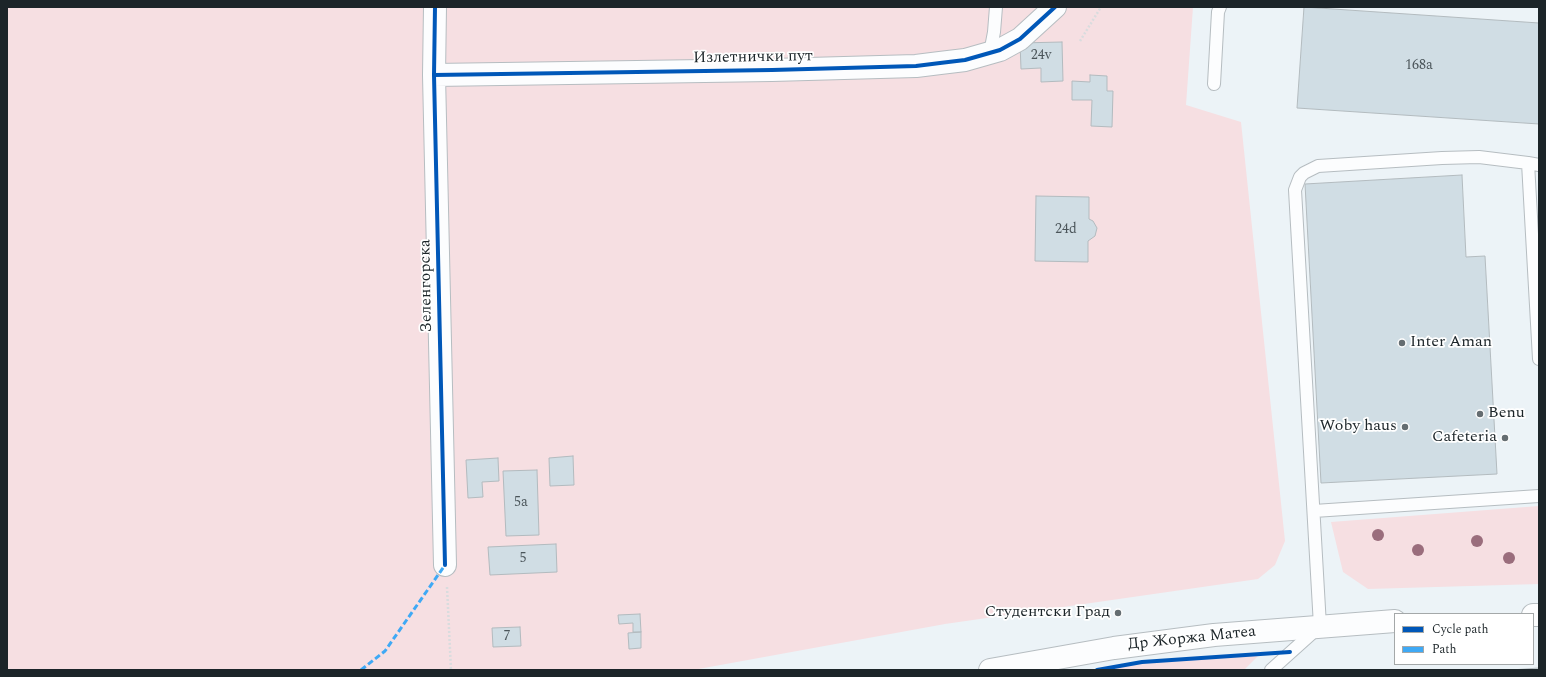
<!DOCTYPE html>
<meta charset="utf-8">
<style>
body{margin:0}
#map{position:relative;width:1546px;height:677px;overflow:hidden;background:#ecf3f7;font-family:Spectral,serif}
canvas{display:block}
.frame{position:absolute;inset:0;border:8px solid #1c2529;pointer-events:none}
.legend{position:absolute;left:1394px;top:613px;width:140px;height:52px;box-sizing:border-box;background:#fff;border:1px solid #a4a8a9;margin:0;padding:5px 7px;list-style:none;font-size:12px;color:#1c2529}
.legend li{display:flex;align-items:center;gap:8px;height:20px}
.legend b{width:20px;border:1px solid #a4a8a9}
</style>
<div id="map">
<canvas width="1546" height="677"></canvas>
<div class="frame"></div>
<ul class="legend">
<li><b style="height:5px;background:#0057b8"></b>Cycle path</li>
<li><b style="height:5px;background:#3fa9f5"></b>Path</li>
</ul>
</div>
<script>
const ctx = document.querySelector('canvas').getContext('2d');
ctx.lineJoin = 'round';
function fillPath(path, color) { ctx.fillStyle = color; ctx.fill(path, 'evenodd'); }
const shape = rows => new Path2D(rows.map(r => 'M' + r).join(''));
function stroke(path, color, width, dash) { ctx.strokeStyle = color; ctx.lineWidth = width; ctx.lineCap = dash ? 'butt' : 'round'; ctx.setLineDash(dash || []); ctx.stroke(path); }
function drawText(font, color, halo, rows, align = 'center') {
  ctx.font = font + ' Spectral,serif'; ctx.lineWidth = 3.5; ctx.setLineDash([]); ctx.textBaseline = 'middle'; ctx.strokeStyle = halo; ctx.fillStyle = color; for (const [text, x, y, turn = 0] of rows) {
    ctx.save(); ctx.translate(x, y); ctx.rotate((+turn || 0) * Math.PI / 180); ctx.textAlign = isNaN(turn) ? turn : align; if (halo) ctx.strokeText(text, 0, 0); ctx.fillText(text, 0, 0); ctx.restore();
  }
}
const green = shape([
 [7,7,1193,7,1186,105,1241,122,1285,541,1275,565,1258,579,945,624,693,670,7,670],
 [1539,506,1539,584,1368,589,1343,572,1331,522],
 [1260,654,1244,670,1097,670,1142,662]
]);
const building = shape([
 [1304,7,1539,23,1539,124,1297,108,1304,7],
 [1062,42,1063,81,1041,82,1041,68,1021,69,1020,43,1062,42],
 [1090,75,1107,76,1107,91,1113,91,1112,127,1091,126,1092,100,1072,100,1072,81,1090,82,1090,75],
 [1462,175,1466,257,1485,256,1497,474,1321,483,1305,184,1462,175],
 [1036,196,1089,197,1089,219,1093,221,1097,228,1095,236,1088,241,1088,262,1035,261,1036,196],
 [573,456,574,485,550,486,549,458,573,456],
 [498,458,499,481,482,482,483,497,468,498,466,460,498,458],
 [537,470,539,535,506,536,503,471,537,470],
 [556,544,557,572,490,575,488,547,556,544],
 [640,614,641,632,633,632,633,623,619,624,618,615,640,614],
 [520,627,521,646,493,647,492,628,520,627],
 [641,632,641,648,629,649,628,633,641,632],
 [1539,668,1539,670,1511,670,1539,668]
]);
const path = shape([
 [1080,41,1101,7],
 [447,587,451,670]
]);
const service = shape([
 [990,53,994,32,996,7],
 [1214,84,1218,12,1220,7],
 [1539,165,1528,163,1539,359],
 [1314,511,1539,496],
 [1271,670,1320,626,1295,190,1300,177,1304,173,1318,166,1442,158,1479,157,1528,163]
]);
const minor = shape([
 [435,7,434,75,445,565],
 [434,75,772,70,916,66,940,63,965,60,1000,50,1020,39,1055,7]
]);
const secondary = shape([
 [1533,615,1539,615],
 [990,670,1114,648,1214,635,1395,621]
]);
const quiet = shape([
 [361,670,385,651,445,565]
]);
const cycleway = shape([
 [435,7,434,75,445,565],
 [434,75,772,70,916,66,940,63,965,60,1000,50,1020,39,1055,7],
 [1097,670,1142,662,1290,652]
]);
const trees = [
 [1378,535],
 [1477,541],
 [1418,550],
 [1509,558]
];
const markers = [
 [1402,343,4,"#656d71"],
 [1480,414,4,"#656d71"],
 [1405,427,4,"#656d71"],
 [1505,438,4,"#656d71"],
 [1118,613,4,"#656d71"]
];
const numberNames = [
 ["24v",1041,56],
 ["168a",1419,66],
 ["24d",1066,230],
 ["5a",521,503],
 ["5",523,559],
 ["7",507,637]
];
const streetNames = [
 ["Излетнички пут",753,58,-1],
 ["Зеленгорска",427,286,-91],
 ["Др Жоржа Матеа",1192,639,-6]
];
const poiNames = [
 ["Inter Aman",1410,343,"left"],
 ["Benu",1488,414,"left"],
 ["Woby haus",1397,427],
 ["Cafeteria",1497,438],
 ["Студентски Град",1110,613]
];
fillPath(green, '#f6dfe2');
fillPath(building, '#d0dde4');
stroke(building, '#b3bbbf', 1);
stroke(service, '#b6bdc1', 14);
stroke(minor, '#b6bdc1', 24);
stroke(secondary, '#b6bdc1', 24);
stroke(path, '#d9dcde', 2.5, [2, 2]);
stroke(service, '#fcfdfe', 12);
stroke(minor, '#fcfdfe', 22);
stroke(secondary, '#fcfdfe', 22);
stroke(quiet, '#3fa9f5', 3, [6, 3]);
stroke(cycleway, '#0057b8', 4);
ctx.fillStyle = '#9a6d7c';
for (const [x, y] of trees) { ctx.beginPath(); ctx.arc(x, y, 6, 0, 2 * Math.PI); ctx.fill(); }
for (const [x, y, r, color] of markers) { const dot = new Path2D(); dot.arc(x, y, r, 0, 2 * Math.PI); ctx.fillStyle = color; ctx.fill(dot); stroke(dot, '#fff', 1.5); }
drawText('14px', '#4b555a', null, numberNames);
drawText('16px', '#1c2529', '#fff', streetNames);
drawText('16px', '#1c2529', '#fff', poiNames, 'right');
</script>
